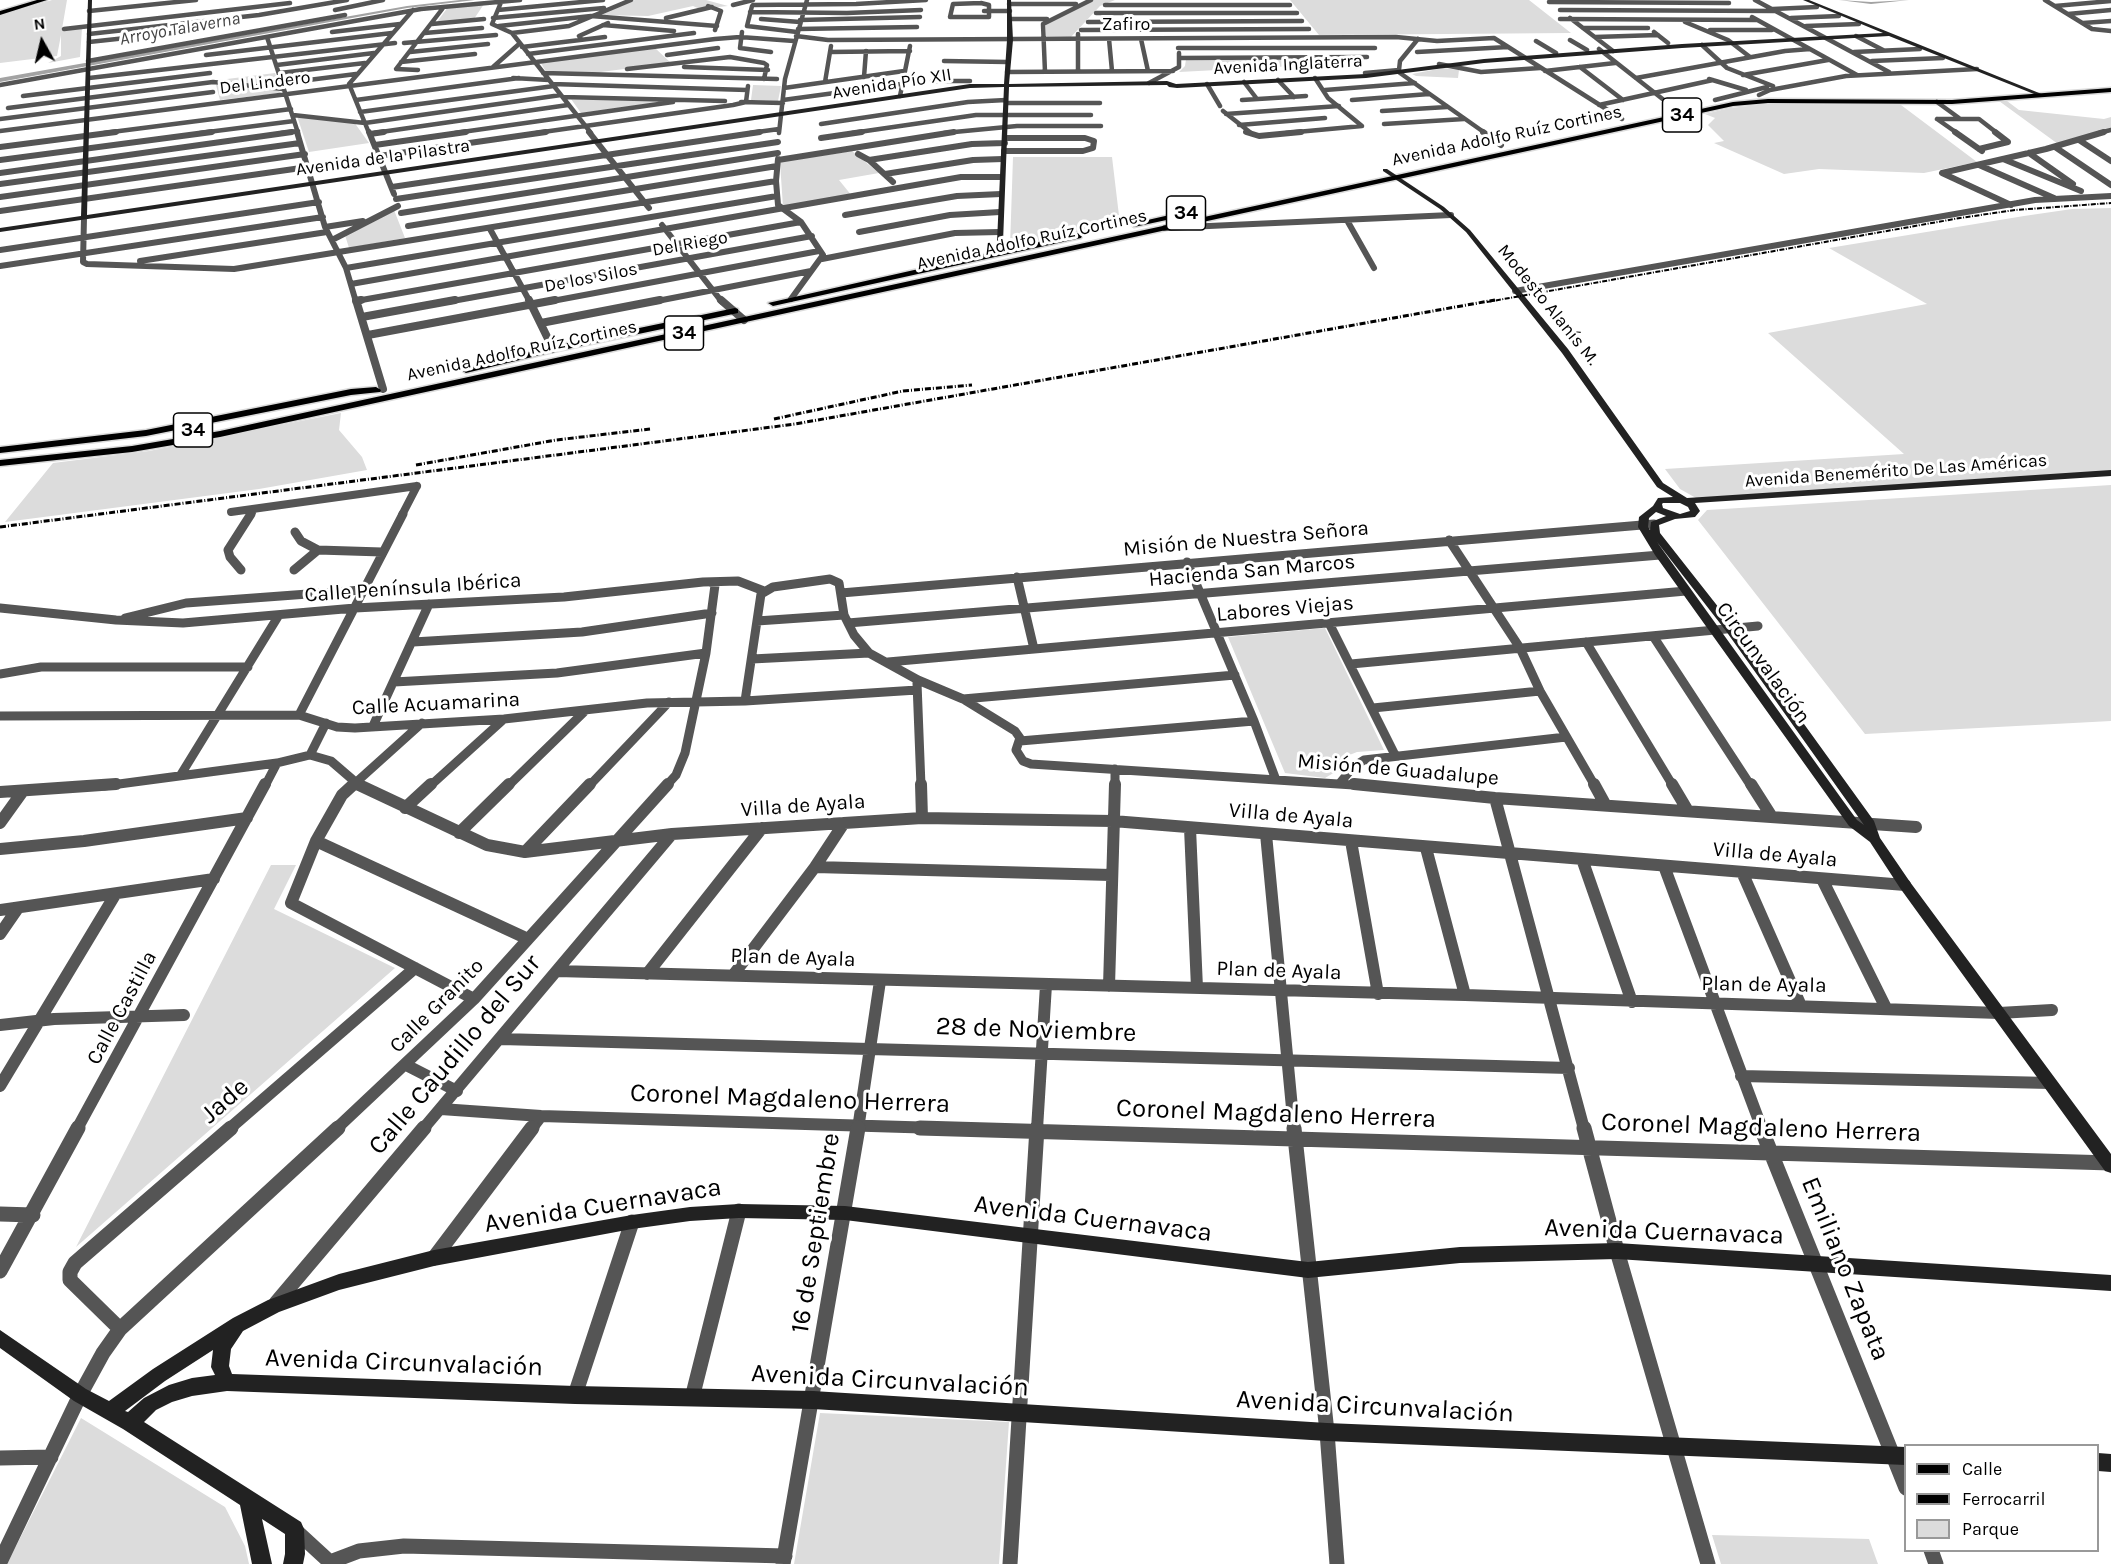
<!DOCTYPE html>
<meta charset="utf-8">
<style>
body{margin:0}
#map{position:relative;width:2111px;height:1564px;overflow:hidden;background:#fff;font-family:Karla,sans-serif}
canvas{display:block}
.legend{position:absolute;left:1904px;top:1444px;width:195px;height:108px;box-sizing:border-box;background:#fff;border:2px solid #999;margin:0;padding:8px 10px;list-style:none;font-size:18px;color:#000}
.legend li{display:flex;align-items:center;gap:12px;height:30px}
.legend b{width:30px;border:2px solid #999}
.north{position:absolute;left:12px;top:12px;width:60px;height:60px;-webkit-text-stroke:4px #fff;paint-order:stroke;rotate:352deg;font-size:16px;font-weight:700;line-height:24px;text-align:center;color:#000}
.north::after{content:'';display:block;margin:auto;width:21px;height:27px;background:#000;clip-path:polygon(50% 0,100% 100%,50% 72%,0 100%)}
</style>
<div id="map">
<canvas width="2111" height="1564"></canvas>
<ul class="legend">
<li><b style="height:8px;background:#000"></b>Calle</li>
<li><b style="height:8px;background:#000"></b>Ferrocarril</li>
<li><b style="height:16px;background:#dcdcdc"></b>Parque</li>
</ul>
<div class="north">N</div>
</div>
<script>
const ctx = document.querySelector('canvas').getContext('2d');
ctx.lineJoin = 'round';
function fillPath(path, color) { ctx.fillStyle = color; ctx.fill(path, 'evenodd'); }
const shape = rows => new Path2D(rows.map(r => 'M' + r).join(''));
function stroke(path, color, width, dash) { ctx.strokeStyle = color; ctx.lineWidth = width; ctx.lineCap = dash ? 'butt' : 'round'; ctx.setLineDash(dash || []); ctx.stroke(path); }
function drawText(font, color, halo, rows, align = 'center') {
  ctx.font = font + ' Karla,sans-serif'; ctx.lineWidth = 6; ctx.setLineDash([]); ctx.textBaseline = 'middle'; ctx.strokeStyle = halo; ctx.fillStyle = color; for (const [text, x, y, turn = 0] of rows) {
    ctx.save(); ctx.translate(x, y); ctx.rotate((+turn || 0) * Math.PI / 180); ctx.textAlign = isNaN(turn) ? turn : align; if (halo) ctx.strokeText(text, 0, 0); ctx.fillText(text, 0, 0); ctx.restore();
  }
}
const green = shape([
 [52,0,67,0,62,29,82,28,80,57,48,63,61,56,61,35,57,56,0,63,0,16],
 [635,0,706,0,728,6,700,9,693,6,648,16,597,15],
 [1094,0,1115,0,1100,6,1071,37,1046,36,1046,22],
 [1290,0,1529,0,1571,33,1319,35],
 [484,4,474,19,437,22,448,7],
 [655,48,671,63,593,73,546,72,541,63],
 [1359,58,1358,68,1352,63,1179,72,1185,66,1186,59],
 [1443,68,1459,70,1458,78,1416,76,1412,74],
 [275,73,280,87,220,82,219,80],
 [216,85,279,91,281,93,220,100],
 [753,85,781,86,778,101,751,100],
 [571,99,670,101,581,113],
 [1999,101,2007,101,2019,110,2104,119,2111,117,2111,128,2058,144],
 [1767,104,1901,105,1977,162,1924,173,1819,169,1784,174,1714,143,1724,141,1708,125,1715,118,1705,114,1730,108],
 [297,116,354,122,369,143,309,152],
 [852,151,879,173,839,180,852,196,783,207,780,162],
 [1013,157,1112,157,1120,224,1010,247],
 [2111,208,2111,472,1696,498,1680,489,1665,469,1904,454,1768,333,1927,304,1829,248,2024,216,2072,209],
 [394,210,405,238,349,248,345,235],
 [341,413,339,430,362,457,367,470,259,489,5,522,53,463,149,451],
 [2111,485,2111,721,1865,734,1698,520,1707,510],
 [1325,628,1384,750,1357,752,1347,756,1342,768,1325,778,1285,773,1228,637],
 [271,865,296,865,274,909,395,968,76,1247],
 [820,1413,1009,1422,999,1564,794,1564],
 [81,1418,225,1507,245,1546,249,1564,7,1564],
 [1712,1535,1869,1539,1878,1564,1721,1564]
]);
const canal = shape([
 [460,0,475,0,407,8,0,82,0,78,407,6,460,0],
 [1839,0,1871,2,1909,0,1871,4,1839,0]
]);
const streetFar5 = shape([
 [502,0,492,24,512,33,591,133],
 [1755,0,1889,72],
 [2045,0,2092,29,2111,31],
 [1549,2,1729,3],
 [981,3,989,5,989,17,950,17,953,4,981,3],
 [1009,4,1076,4],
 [733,5,753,0],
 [753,5,856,4,926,0],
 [1105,5,1290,5],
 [708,6,721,11,715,30],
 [752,6,747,26,797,32],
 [2055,6,2111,1],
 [1773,9,1817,7],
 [335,10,383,0],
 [498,10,603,0],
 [1560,10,1775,11],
 [89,11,196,0],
 [984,11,1010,11],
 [750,12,847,13,921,10],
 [1096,13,1297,13],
 [2068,14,2111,10],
 [1752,17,1857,75],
 [493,18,604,8],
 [666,18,712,7],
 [1570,18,1613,51],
 [1791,18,1839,16],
 [761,19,800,22],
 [1010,19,1047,19],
 [1560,19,1757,20],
 [800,20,920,17],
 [1088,22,1302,21],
 [1685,22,1728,40,1750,57],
 [2083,23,2111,21],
 [432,24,484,19],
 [603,25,674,31],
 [499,26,591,16,717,26],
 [1806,26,1859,24],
 [1583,28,1648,28],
 [64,29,290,3],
 [798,29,917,27],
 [1081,30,1309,29],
 [1710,30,1772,30],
 [332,32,400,24],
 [742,32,740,48,771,52],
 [1654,32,1668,43],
 [425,33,482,28],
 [512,33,569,26,631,0],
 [89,34,259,15,347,0],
 [1078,34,1078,71],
 [796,36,828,40,1396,37,1437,41,1494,38,1622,119],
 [1856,36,1883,50],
 [267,37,298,133],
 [1595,37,1658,35],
 [581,39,579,36,608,23],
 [1109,39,1112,71],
 [1141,39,1148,71],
 [1570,40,1587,50],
 [1536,41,1556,53],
 [89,42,200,30],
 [404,43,496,35],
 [1702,45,1727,68,1773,86],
 [522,47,605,37],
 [1178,48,1375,48],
 [1599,49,1674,108],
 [410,52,488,44],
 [830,52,910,51],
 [1417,52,1508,47],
 [1854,52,1920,49],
 [528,54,694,33],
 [206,55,392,33],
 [667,55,718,48],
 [1180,58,1367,57],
 [88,61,345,15],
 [944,61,1007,62],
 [1872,61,1943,58],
 [401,62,475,54],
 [1439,64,1481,72,1540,68],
 [277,65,374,53],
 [493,67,519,44],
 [684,67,768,70],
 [1580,67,1623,100],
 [627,69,730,57,764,63,767,65,764,79],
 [418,70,396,69,443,8],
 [1545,71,1615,63],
 [1007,72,1173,71],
 [1045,72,1043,24,1091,0],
 [280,73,365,63],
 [543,73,777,79],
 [1365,73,1399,70,1400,61,1418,39],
 [1400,73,1485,133],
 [1743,75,1828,60],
 [864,77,866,51],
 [89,78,395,43],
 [513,78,549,80],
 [1636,78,1785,51,1810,49],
 [1709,79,1746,90],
 [1278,80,1294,97],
 [932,81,970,81],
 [825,82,831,46],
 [1244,82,1257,99],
 [1149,83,1179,67,1179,53],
 [277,84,356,74],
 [552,84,747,90],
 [1207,84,1220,106],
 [0,85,421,9,520,0],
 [784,88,904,71],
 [1325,90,1415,83],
 [1759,95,1770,90,1846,76,1977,69],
 [23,96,210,73],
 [900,96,910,46],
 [563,97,725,101],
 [356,100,519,78],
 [783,100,901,84],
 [1242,100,1306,96],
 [1352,100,1429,94],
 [1715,100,1767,87],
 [741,102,783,103],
 [1937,102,1959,118],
 [1006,103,1100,103],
 [1599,105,1713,80],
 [8,108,213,82,283,89],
 [1223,111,1251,133],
 [1382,111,1447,107],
 [360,112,554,86],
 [1226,114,1339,106],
 [293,115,365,123,561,95],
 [0,119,213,92],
 [1937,119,1979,119,1997,133],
 [1937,119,1957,133],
 [821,124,968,102,1006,100],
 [1384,124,1464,119],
 [1239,125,1325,118],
 [0,131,715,39,740,37,794,41],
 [104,133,291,109],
 [200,133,294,121],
 [281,133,298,131],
 [369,133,349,84,413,10],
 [374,133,568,105],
 [455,133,673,102],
 [536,133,733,105,746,102,748,86],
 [750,133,779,129],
 [779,133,785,79,807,0],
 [852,133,976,115,1091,115],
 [944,133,1017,126,1101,126],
 [1286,133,1362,126,1328,98,1315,78],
 [2099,133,2111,130]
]);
const streetFar4 = shape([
 [297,132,325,227,346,268,356,302],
 [369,132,394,194],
 [589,132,649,208],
 [1246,132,1259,136,1301,132],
 [1483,132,1501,145],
 [1955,132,1982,151],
 [370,134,384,132],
 [821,138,862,132],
 [2079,140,2111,161],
 [375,145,466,132],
 [0,147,116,132],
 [2055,147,2111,185],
 [1979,149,2008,142,1995,132],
 [1004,151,1083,151,1093,148,1094,141,1085,138,1005,138],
 [2029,153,2073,184],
 [858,154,869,160,893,182],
 [379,156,546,132],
 [778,159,776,181,778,205,801,222,823,255,791,299],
 [2003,159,2081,191],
 [0,160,212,132],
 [778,160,954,132],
 [869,160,972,144,1005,143],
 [1979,165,2054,198],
 [0,173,292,132],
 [885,174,973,160,1003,159],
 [0,184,300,143],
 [392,187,760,132],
 [0,197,305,154],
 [396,199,778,142],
 [2011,205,1942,173,2046,149,2104,132],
 [0,211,308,167],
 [401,213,778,153],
 [845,215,957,196,1001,194],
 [84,218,83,262,87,264,234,269,776,181],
 [1348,222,1374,268],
 [662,225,722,302],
 [408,226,777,166],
 [325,227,363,221],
 [1165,228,1451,215],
 [490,229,530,302],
 [859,232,950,215,1000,212],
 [332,240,398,206],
 [0,250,319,202],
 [822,259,955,233,1000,232],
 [140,261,327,232],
 [0,266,323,217],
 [346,268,777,196],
 [351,284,961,177,1002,177],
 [1515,291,2035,200,2111,196],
 [356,301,801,222],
 [447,302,812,236],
 [547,302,819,251],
 [652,302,811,271]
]);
const streetFar3 = shape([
 [356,300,383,389],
 [529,300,553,349],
 [721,300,744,320],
 [356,301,361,300],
 [362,317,455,300],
 [541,323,660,300],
 [368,335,555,300],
 [231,512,417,486],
 [250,515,254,509],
 [402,515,417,486]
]);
const streetFar2 = shape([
 [295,532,301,541,318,550,382,552],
 [1449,540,1520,648,1540,691,1595,786],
 [1187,562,1254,721,1276,780],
 [241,570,230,557,228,550,251,514],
 [294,570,318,550],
 [1017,577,1034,649],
 [841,593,1654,524],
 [0,608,116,620,183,623,355,608,564,597,703,582,738,581,764,591],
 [125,618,186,603,362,590],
 [757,621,844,615],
 [848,623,1660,555],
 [1329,623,1395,755],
 [1653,636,1751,786],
 [413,642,582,632,712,613],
 [1586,642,1673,786],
 [752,659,869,653],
 [888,662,1686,591],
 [1351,664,1758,626],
 [0,674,41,667,248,667],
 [394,682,557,673,706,653],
 [917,683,921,786],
 [963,699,1235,675],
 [745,701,761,594,773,587,830,579,839,583,844,615,854,635,869,653,918,680,963,699,1015,731,1020,738,1016,750,1023,761,1031,764,1369,786],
 [1373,708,1540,691],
 [299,715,403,514],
 [0,716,299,715,337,727,355,728,504,719,647,703,745,701,917,690],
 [373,726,429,604],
 [1020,741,1254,721],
 [310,755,326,723],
 [180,776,279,615],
 [1340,783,1353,767,1364,760,1566,737],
 [104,786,277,763,310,755,331,761,360,786],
 [265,786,277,763],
 [352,786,422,723],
 [430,786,504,719],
 [508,786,584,712],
 [589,786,669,702],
 [666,786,676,775,685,753,706,653,715,585,712,583],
 [1115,786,1115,769]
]);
const streetFar1 = shape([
 [354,784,342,795,316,841,291,903,474,999],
 [357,784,487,845,525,852,672,834,922,818,1113,821,1905,885],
 [921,784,922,818],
 [1354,784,1495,798,1916,827],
 [1594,784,1605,804],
 [1672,784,1688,811],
 [1751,784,1772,817],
 [0,792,116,784],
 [1495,798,1584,1129],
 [405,808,431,784],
 [0,823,23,791],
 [1190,828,1197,988],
 [459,833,509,784],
 [1266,834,1294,1129],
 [316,841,528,939],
 [1351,841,1378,994],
 [1426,848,1465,995],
 [0,849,84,841,247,818],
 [525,852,590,784],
 [1582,859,1632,1002],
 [1664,866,1762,1129],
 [815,867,1111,875],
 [1742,872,1801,1006],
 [1822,879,1886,1008],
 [0,910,214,879],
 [0,934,18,908],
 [557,971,1465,995,1999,1013,2052,1010],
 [647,974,762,828],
 [734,974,815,867,844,823],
 [1109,986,1115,784],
 [0,1025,54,1019,184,1015],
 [501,1039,1569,1068],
 [406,1065,457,1091],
 [1741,1076,2050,1083],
 [0,1086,115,895],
 [441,1109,541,1116,971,1129],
 [77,1129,265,784],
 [229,1129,415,968],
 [336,1129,474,999,668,784],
 [423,1129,672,834],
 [531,1129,541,1116],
 [858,1129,880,981],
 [1037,1129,1046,985]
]);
const street = shape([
 [920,1128,2111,1163],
 [1294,1128,1327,1432,1337,1564],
 [1584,1128,1617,1251,1708,1564],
 [1761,1128,1906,1488],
 [0,1214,33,1215],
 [434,1258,532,1128],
 [0,1271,78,1128],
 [276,1303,424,1128],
 [120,1329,70,1280,70,1272,75,1263,231,1128],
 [575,1395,632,1222],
 [692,1398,739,1211],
 [0,1458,51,1457],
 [295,1530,332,1564],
 [1931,1550,1936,1564],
 [0,1562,80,1395,103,1353,120,1329,338,1128],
 [330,1562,359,1551,404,1546,785,1556],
 [783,1564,858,1128],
 [1010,1564,1037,1128]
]);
const secondary = shape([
 [88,0,92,0,87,215,970,84,1004,84,1007,40,1007,0,1011,0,1013,40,1009,84,1167,81,1176,84,1366,74,1484,59,1682,44,1883,33,1803,0,1809,0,2044,95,2039,96,1889,36,1682,48,1484,63,1366,78,1177,88,1169,87,1167,85,1009,87,1003,242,1001,253,997,255,993,253,997,242,1004,87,970,88,0,232,0,228,81,216,88,0],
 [1383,169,1387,169,1444,207,1470,230,1568,349,1663,483,1687,498,2111,470,2111,476,1695,503,1700,511,1695,517,1675,519,1659,525,1660,533,1734,627,1874,821,1880,838,1910,882,2111,1154,2111,1173,2105,1171,1900,888,1870,842,1849,826,1655,555,1638,527,1639,517,1653,506,1658,498,1673,497,1657,487,1562,353,1466,232,1440,209,1383,171,1383,169],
 [1663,503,1680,503,1688,507,1690,511,1680,514,1663,508,1662,504,1663,503],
 [1656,512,1666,516,1651,522,1650,530,1648,527,1649,518,1656,512],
 [1657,542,1726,631,1864,825,1857,820,1841,798,1657,542],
 [739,1204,845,1206,1308,1262,1460,1247,1617,1243,2111,1275,2111,1291,1617,1259,1460,1263,1308,1278,845,1220,739,1218,690,1221,632,1229,434,1266,339,1290,279,1312,243,1331,231,1349,229,1366,232,1374,575,1386,813,1391,1327,1423,1906,1447,1906,1465,1327,1441,813,1409,575,1404,227,1391,192,1396,172,1402,156,1410,144,1422,301,1522,304,1529,305,1554,303,1564,283,1564,285,1554,285,1534,262,1519,272,1564,252,1564,240,1505,123,1429,74,1401,0,1348,0,1330,86,1389,109,1401,153,1369,233,1318,268,1300,339,1274,434,1250,632,1215,690,1207,739,1204],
 [213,1350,211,1367,215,1375,192,1378,169,1385,144,1398,128,1412,125,1411,165,1381,213,1350],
 [2098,1453,2111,1454,2111,1472,2098,1471,2098,1453]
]);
const primary = shape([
 [2111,88,2111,92,1952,104,1768,103,1733,106,220,437,132,452,0,466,0,460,132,446,220,431,1733,102,1768,99,1952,100,2111,88],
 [1196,209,1199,209,1199,213,1134,227,1130,224,1196,209],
 [1078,233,1082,236,1081,238,773,306,768,303,1078,233],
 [735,308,738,309,738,313,553,352,466,373,461,370,553,346,735,308],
 [376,387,381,390,380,392,351,395,146,436,0,453,0,447,146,430,351,389,376,387]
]);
const highway = shape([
 [37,0,47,0,0,15,0,11,37,0]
]);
const railFar2 = shape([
 [0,13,42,0]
]);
const railFar1 = shape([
 [1487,302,1960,218,2015,210,2111,203]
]);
const rail = shape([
 [774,419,903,391,972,385],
 [416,465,556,440,650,429],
 [0,527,795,424,1495,300]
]);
const farStreetnames = [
 ["Zafiro",1126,25],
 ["Avenida Inglaterra",1288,65,-3],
 ["Del Lindero",265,83,-7],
 ["Avenida Pío XII",892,84,-9],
 ["Avenida Adolfo Ruíz Cortines",1507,136,-12],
 ["Avenida de la Pilastra",383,158,-8],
 ["Avenida Adolfo Ruíz Cortines",1032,240,-12],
 ["Del Riego",690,244,-10],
 ["De los Silos",591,278,-11],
 ["Modesto Alanís M.",1548,305,51],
 ["Avenida Adolfo Ruíz Cortines",522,351,-12],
 ["Avenida Benemérito De Las Américas",1896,471,-4]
];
const farWaternames = [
 ["Arroyo Talaverna",180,29,-10]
];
const shields = [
 [1682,115,39],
 [1186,213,39],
 [684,333,39],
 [193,430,39]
];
const shieldNames = [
 ["34",1682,115],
 ["34",1186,213],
 ["34",684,333],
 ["34",193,430]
];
const streetNames = [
 ["Misión de Nuestra Señora",1246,539,-5],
 ["Hacienda San Marcos",1252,571,-5],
 ["Calle Península Ibérica",413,588,-4],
 ["Labores Viejas",1285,609,-5],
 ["Circunvalación",1763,663,54],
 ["Calle Acuamarina",436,704,-3],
 ["Misión de Guadalupe",1398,770,5],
 ["Villa de Ayala",803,806,-4],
 ["Villa de Ayala",1291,816,5],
 ["Villa de Ayala",1775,855,5],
 ["Plan de Ayala",793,958,2],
 ["Plan de Ayala",1279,971,2],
 ["Plan de Ayala",1764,985,1],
 ["Calle Granito",437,1006,-45],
 ["Calle Castilla",122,1008,-62]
];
const nearStreetnames = [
 ["28 de Noviembre",1036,1030,2],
 ["Calle Caudillo del Sur",455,1055,-50],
 ["Coronel Magdaleno Herrera",790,1099,2],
 ["Jade",225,1101,-41],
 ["Coronel Magdaleno Herrera",1276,1114,2],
 ["Coronel Magdaleno Herrera",1761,1128,2],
 ["Avenida Cuernavaca",603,1206,-9],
 ["Avenida Cuernavaca",1093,1219,7],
 ["Avenida Cuernavaca",1664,1232,2],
 ["16 de Septiembre",816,1233,-81],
 ["Emiliano Zapata",1845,1269,68],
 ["Avenida Circunvalación",404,1363,2],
 ["Avenida Circunvalación",890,1381,3],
 ["Avenida Circunvalación",1375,1407,3]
];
fillPath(green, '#dcdcdc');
fillPath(canal, '#a3a3a3');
stroke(primary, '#dbdbdb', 3);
stroke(highway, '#dbdbdb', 3);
stroke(streetFar5, '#555', 4.5);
stroke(streetFar4, '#555', 6);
stroke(streetFar3, '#555', 8);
stroke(streetFar2, '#555', 9);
stroke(streetFar1, '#555', 12);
stroke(street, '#555', 15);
fillPath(secondary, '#222');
fillPath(primary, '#000');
fillPath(highway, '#000');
stroke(railFar2, '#000', 1.5, [4, 1.5, 1, 1.5]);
stroke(railFar1, '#000', 2, [5, 1.5, 1, 1.5]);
stroke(rail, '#000', 3, [6, 2, 1, 2]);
drawText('18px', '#000', '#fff', farStreetnames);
drawText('italic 18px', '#444', '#fff', farWaternames);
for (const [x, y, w] of shields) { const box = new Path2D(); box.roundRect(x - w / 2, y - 17, w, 34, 4.5); ctx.fillStyle = '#fff'; ctx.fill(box); stroke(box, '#000', 1.5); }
drawText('bold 20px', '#000', null, shieldNames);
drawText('21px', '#000', '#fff', streetNames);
drawText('26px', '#000', '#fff', nearStreetnames);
</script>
